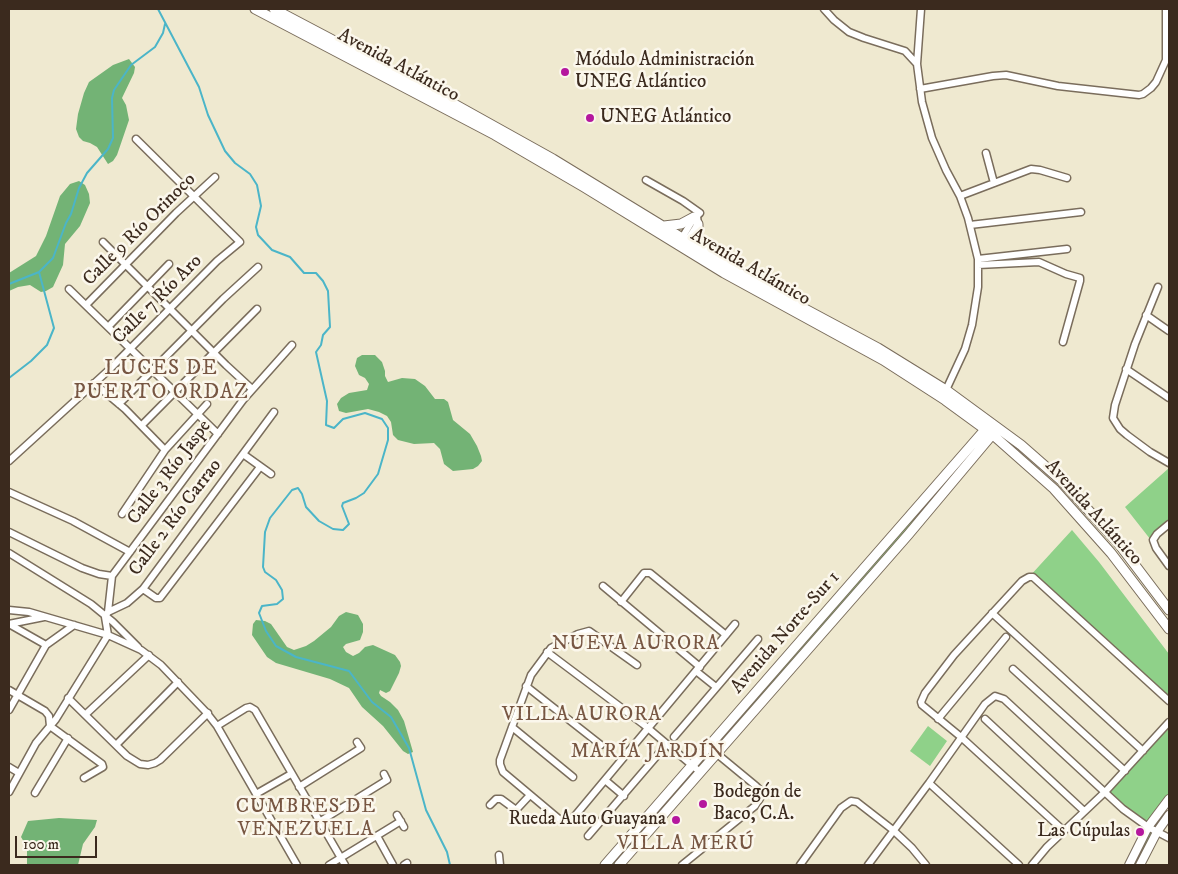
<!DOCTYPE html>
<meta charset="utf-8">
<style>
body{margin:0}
#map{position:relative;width:1178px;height:874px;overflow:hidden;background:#efe9d0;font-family:"IM FELL DW Pica",serif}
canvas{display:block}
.frame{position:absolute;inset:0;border:10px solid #3b2a1e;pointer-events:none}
.scale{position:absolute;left:15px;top:836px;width:82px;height:22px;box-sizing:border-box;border:2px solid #3b2a1e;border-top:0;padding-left:6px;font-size:15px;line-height:18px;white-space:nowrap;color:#3b2a1e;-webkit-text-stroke:4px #fbf7ec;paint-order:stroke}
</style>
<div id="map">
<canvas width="1178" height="874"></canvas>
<div class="frame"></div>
<div class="scale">100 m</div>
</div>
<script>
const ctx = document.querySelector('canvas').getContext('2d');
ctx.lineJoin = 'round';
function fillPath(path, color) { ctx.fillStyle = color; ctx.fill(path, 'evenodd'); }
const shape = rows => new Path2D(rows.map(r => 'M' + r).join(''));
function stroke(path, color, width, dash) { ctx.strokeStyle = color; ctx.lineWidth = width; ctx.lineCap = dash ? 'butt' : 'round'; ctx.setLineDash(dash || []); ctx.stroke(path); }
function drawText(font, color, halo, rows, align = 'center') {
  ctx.font = font + ' "IM FELL DW Pica",serif'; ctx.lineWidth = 5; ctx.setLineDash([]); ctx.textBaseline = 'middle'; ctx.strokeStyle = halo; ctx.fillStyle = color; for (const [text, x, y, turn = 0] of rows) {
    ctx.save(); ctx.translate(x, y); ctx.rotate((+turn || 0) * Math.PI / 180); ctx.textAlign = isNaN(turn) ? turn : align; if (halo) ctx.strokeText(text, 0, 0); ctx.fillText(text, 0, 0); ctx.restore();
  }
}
const green = shape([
 [985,429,993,435,619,865,605,865],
 [1169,468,1169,524,1162,529,1154,544,1125,507],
 [1072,530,1099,562,1169,654,1169,701,1029,577],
 [1169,722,1169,799,1149,827,1157,832,1140,865,1129,865,1148,827,1105,792],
 [928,726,947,741,930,766,910,751]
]);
const forest = shape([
 [129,59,135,67,134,73,122,98,126,105,129,120,117,155,113,161,108,164,97,147,90,143,83,141,79,137,76,129,78,114,84,93,89,82,113,65],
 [79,181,85,185,89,194,90,203,80,226,65,244,63,265,53,287,46,291,41,292,30,285,18,287,9,291,9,273,36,256,46,236,60,196,70,184],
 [362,355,375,355,382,362,385,371,385,376,388,382,402,378,415,379,425,386,435,399,444,399,448,402,453,420,470,434,477,446,481,456,482,461,478,466,473,469,453,471,444,464,440,449,434,443,414,444,398,440,393,435,391,422,387,416,379,412,368,409,346,413,339,411,337,404,341,398,349,393,367,390,369,384,365,378,359,375,355,366,357,358],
 [346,612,358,615,363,624,363,632,360,640,346,644,343,647,346,652,353,656,359,653,365,647,373,645,395,655,400,662,401,666,399,673,390,691,386,693,380,690,379,693,381,696,390,702,398,710,404,721,413,752,408,754,403,751,383,726,362,707,349,688,330,679,276,663,267,657,252,635,253,624,256,620,265,621,271,624,287,647,294,650,306,646,314,641,331,627,339,616],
 [59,818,97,820,95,827,83,844,78,865,27,865,27,847,21,837,28,821]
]);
const stream = shape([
 [158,9,199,87,208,115,225,151,235,163,250,174,257,185,261,206,256,227,258,235,272,250,290,257,304,273,316,273,323,281,328,291,330,327,323,335,321,345,316,352,327,401,326,425,334,428,343,419,365,413,382,419,388,428,388,440,378,474,364,493,356,498,343,503,342,506,349,524,343,530,333,529,319,521,306,507,302,494,298,488,292,490,270,518,265,532,263,567,265,572,276,580,282,590,283,599,277,604,262,606,259,613,266,631,276,646,296,657,349,671,372,702,391,717,409,748,426,810,447,852,450,865],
 [9,284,39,272,53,258,66,223,71,214,79,188,87,173,108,149,113,138,112,98,114,90,131,65,155,47,163,33,165,24],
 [9,378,31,361,47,345,54,328,39,272]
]);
const minor = shape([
 [824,9,834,20,849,32,864,38,905,51,917,64],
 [921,9,917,64,922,102,932,138,946,170,960,196,968,218,978,259,978,287,972,325,965,349,946,390],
 [920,89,993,76,1006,75,1058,86,1139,95,1143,94,1151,88,1156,82,1166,60,1166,9],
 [986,153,994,183],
 [646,180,683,201,700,213,697,216,698,224,685,244],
 [960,196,1031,169,1040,170,1067,178],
 [970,225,1081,212],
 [680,241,694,218],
 [103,242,226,365,252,389],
 [978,259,1067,249],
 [978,265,1039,262,1066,274,1080,278,1080,281,1063,342],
 [1158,287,1135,344,1115,405,1113,418,1120,429,1127,435,1150,452,1169,463],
 [69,289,218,434],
 [86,305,176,213,215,177],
 [1146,315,1169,331],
 [108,327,169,264],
 [1126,369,1169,398],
 [94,383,125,409,165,450],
 [119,404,223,299,258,267],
 [142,425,257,309],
 [243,454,271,474],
 [9,461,111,368,217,261,240,242,136,139],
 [9,492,73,521,130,552],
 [122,514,165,450,207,404],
 [1169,524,1157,534,1153,540,1156,548,1169,566],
 [9,532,82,568,99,574,112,576,108,612],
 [9,553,91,604,113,622,138,647],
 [112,576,243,400,292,345],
 [603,586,700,667],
 [143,589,156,598,160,598,260,467],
 [621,602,644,573,650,573,726,635],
 [9,610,29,612,108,635,141,650,161,665,206,712,217,726,297,865],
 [992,613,1143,751],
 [9,624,46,645],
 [9,624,44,617],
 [108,635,105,617,108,612,127,603,143,589,274,412],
 [547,652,643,724,700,772],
 [637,665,589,631,578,634,551,648,531,675,500,760,500,764,503,772,559,819,568,820,574,817,735,624],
 [1013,669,1125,771],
 [696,671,716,687],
 [526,686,601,745],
 [9,690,45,711,49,716,50,726],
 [68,698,127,756,140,764,148,765,155,763,160,760,208,713],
 [9,710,46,645,74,625],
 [85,715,149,655],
 [938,719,1006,637],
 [985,719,1084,811],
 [50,726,102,764,103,767,84,778],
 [217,726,246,708,250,707,255,710,345,865],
 [512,727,573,777],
 [674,737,758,639],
 [116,745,178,682],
 [9,767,19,773],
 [605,780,624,796],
 [929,783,1019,865],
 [299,787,361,748,357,742],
 [9,792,36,743,56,719,108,635],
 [35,793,68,738],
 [256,794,291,774],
 [490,805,496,799,501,799,516,810,530,795],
 [397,815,404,827],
 [319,822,387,780,384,774],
 [1064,831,961,737,922,705,921,702,925,693,954,655,1022,581,1029,577,1033,577,1169,701],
 [377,836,393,865],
 [588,836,667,744],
 [499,855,500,865],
 [329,865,401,821],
 [404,865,407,863],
 [682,865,755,806,762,795,762,792,756,786,716,753],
 [800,865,841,808,851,801,857,802,893,830,912,848,926,865],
 [868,865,929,783,985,704,995,696,1004,699,1123,809,1148,827,1169,838],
 [1032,865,1047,847,1105,792,1169,722]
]);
const tertiary = shape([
 [1129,865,1148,827,1169,799],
 [1140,865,1157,832,1169,815]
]);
const secondary = shape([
 [255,9,495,135,584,187,724,273,883,360,945,400,993,435,1054,489,1111,553,1169,629],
 [274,9,456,105,553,159,751,280,878,348,946,390,1021,445,1062,481,1119,544,1169,610],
 [698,224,698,239,705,252],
 [664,226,681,224,694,217],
 [605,865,989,425],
 [619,865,908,535,996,430]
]);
const markers = [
 [565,72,5,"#b5179e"],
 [590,118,5,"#b5179e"],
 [703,804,5,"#b5179e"],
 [676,820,5,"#b5179e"],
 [1140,832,5,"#b5179e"]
];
const poiNames = [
 ["Módulo Administración",575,61],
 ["UNEG Atlántico",575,83],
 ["UNEG Atlántico",600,118],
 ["Bodegón de",713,793],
 ["Baco, C.A.",713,815],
 ["Rueda Auto Guayana",666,820,"right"],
 ["Las Cúpulas",1130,832,"right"]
];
const streetNames = [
 ["Avenida Atlántico",398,66,28],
 ["Calle 9 Río Orinoco",140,230,-45],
 ["Avenida Atlántico",750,268,30],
 ["Calle 7 Río Aro",158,300,-45],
 ["Calle 3 Río Jaspe",170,473,-53],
 ["Avenida Atlántico",1093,513,48],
 ["Calle 2 Río Carrao",176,518,-53],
 ["Avenida Norte-Sur 1",786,633,-49]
];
const neighbourhoodNames = [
 ["NUEVA AURORA",636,645],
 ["VILLA AURORA",582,716],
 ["MARÍA JARDÍN",648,753],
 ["CUMBRES DE",306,808],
 ["VENEZUELA",306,831],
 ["VILLA MERÚ",686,845]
];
const quarterNames = [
 ["LUCES DE",161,370],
 ["PUERTO ORDAZ",161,394]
];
fillPath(green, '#8fd189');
fillPath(forest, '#73b375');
stroke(stream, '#4bb5c8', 2);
stroke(minor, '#7a6d5c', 9);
stroke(tertiary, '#7a6d5c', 10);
stroke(secondary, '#7a6d5c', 11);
stroke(minor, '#fff', 6);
stroke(tertiary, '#fff', 8);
stroke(secondary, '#fff', 9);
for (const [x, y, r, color] of markers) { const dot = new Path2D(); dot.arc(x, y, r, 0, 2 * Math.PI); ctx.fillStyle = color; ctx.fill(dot); stroke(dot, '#fbf7ec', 2); }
drawText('19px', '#3b2a1e', '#fbf7ec', poiNames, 'left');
drawText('19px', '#3b2a1e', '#fbf7ec', streetNames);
ctx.letterSpacing = '1px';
drawText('20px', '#775642', '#fbf7ec', neighbourhoodNames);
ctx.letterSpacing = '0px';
ctx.letterSpacing = '1px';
drawText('21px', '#775642', '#fbf7ec', quarterNames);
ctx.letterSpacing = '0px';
</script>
